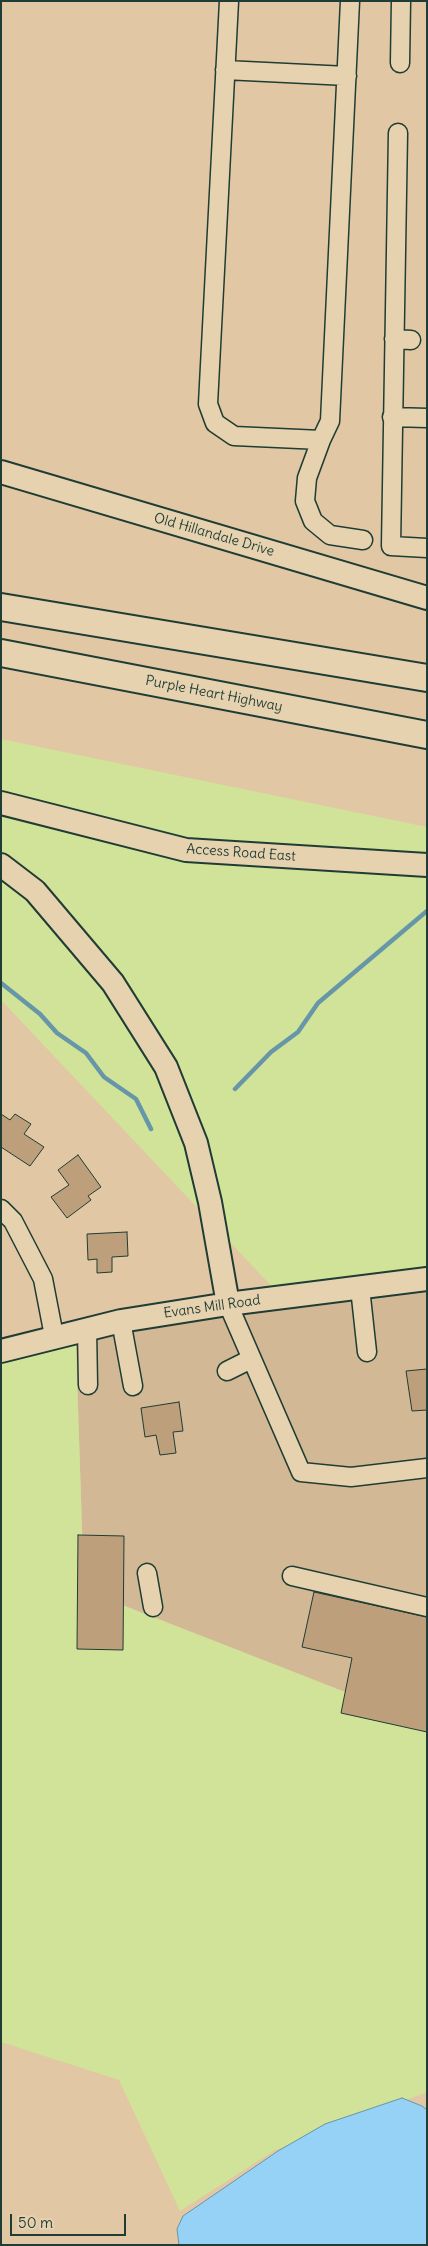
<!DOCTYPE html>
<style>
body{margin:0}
#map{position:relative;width:428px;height:2246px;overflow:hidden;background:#e1c7a3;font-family:Delius,sans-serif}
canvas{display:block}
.frame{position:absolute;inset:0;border:2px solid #1f3d34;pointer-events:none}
.scale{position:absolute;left:10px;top:2214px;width:116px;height:22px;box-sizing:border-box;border:2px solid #1f3d34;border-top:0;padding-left:6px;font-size:15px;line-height:18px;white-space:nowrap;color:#1f3d34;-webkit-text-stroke:4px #e7d2b0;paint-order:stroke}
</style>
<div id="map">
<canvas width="428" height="2246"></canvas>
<div class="frame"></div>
<div class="scale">50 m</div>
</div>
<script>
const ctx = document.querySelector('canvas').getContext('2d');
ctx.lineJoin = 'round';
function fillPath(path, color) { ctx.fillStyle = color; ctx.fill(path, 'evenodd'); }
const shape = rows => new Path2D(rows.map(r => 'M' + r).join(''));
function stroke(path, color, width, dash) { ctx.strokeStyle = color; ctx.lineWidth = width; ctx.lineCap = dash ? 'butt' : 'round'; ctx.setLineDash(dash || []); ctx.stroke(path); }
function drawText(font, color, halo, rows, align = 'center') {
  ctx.font = font + ' Delius,sans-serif'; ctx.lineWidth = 5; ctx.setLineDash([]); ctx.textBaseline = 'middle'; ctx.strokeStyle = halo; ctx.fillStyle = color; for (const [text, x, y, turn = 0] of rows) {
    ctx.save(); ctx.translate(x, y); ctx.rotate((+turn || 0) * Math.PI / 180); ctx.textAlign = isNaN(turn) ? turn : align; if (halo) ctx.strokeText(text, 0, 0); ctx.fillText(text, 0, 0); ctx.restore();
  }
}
const built = shape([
 [427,1274,427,1724,84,1590,76,1345,277,1292]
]);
const green = shape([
 [1,739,427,827,427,1274,277,1292,1,1000],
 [76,1345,84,1590,427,1724,427,2092,275,2150,180,2211,119,2080,1,2042,1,1362]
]);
const water = shape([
 [402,2098,422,2106,427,2110,427,2245,179,2245,177,2229,183,2216,278,2151,325,2124,402,2098]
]);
const stream = shape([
 [1,983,40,1014,57,1033,86,1053,104,1077,136,1099,151,1129],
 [235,1089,271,1052,298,1032,318,1003,427,911]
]);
const building = shape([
 [1,1114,10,1120,15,1114,31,1124,24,1134,44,1147,30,1166,1,1147,1,1114],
 [78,1155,101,1187,88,1196,91,1200,67,1218,51,1197,69,1185,58,1170,78,1155],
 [127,1232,128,1256,112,1257,112,1272,97,1273,97,1259,88,1260,87,1234,127,1232],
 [427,1369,427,1410,412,1411,406,1371,427,1369],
 [179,1402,183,1431,173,1432,176,1453,160,1455,156,1435,145,1437,141,1408,179,1402],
 [78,1535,124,1536,123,1650,77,1649,78,1535],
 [314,1592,427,1617,427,1732,341,1713,352,1658,302,1647,314,1592]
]);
const minor = shape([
 [229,1,208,404,215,423,234,436,321,440,330,421,350,1],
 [400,63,401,1],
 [225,70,347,76],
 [398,133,391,546,427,548],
 [394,339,411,340],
 [392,417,427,418],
 [321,440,307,478,305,501,313,521,330,535,363,540],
 [1,1209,13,1221,43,1279,54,1336],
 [360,1288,367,1352],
 [228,1304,301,1472,351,1477,427,1468],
 [121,1321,133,1386],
 [87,1329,88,1385],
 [227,1371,251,1359],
 [147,1573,153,1607],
 [292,1576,427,1607]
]);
const major = shape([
 [1,472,427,598],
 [1,803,186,850,427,865],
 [1,865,35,891,113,983,166,1067,196,1143,210,1202,228,1304],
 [1,1351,121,1321,228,1304,427,1279]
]);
const highway = shape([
 [1,607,427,678],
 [1,653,427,735]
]);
const streetNames = [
 ["Old Hillandale Drive",214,535,16],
 ["Purple Heart Highway",214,694,11],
 ["Access Road East",241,853,4],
 ["Evans Mill Road",212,1307,-8]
];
fillPath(built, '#d2b895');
fillPath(green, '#d0e398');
fillPath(water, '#96d1f6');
stroke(water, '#6696a8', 1);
stroke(stream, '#6696a8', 4.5);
fillPath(building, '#be9f7c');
stroke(building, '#1f3d34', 1);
stroke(minor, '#1f3d34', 21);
stroke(major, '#1f3d34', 26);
stroke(highway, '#1f3d34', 30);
stroke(minor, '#e7d2b0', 18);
stroke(major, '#e7d2b0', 22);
stroke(highway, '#e7d2b0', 26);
drawText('14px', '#1f3d34', '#e7d2b0', streetNames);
</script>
